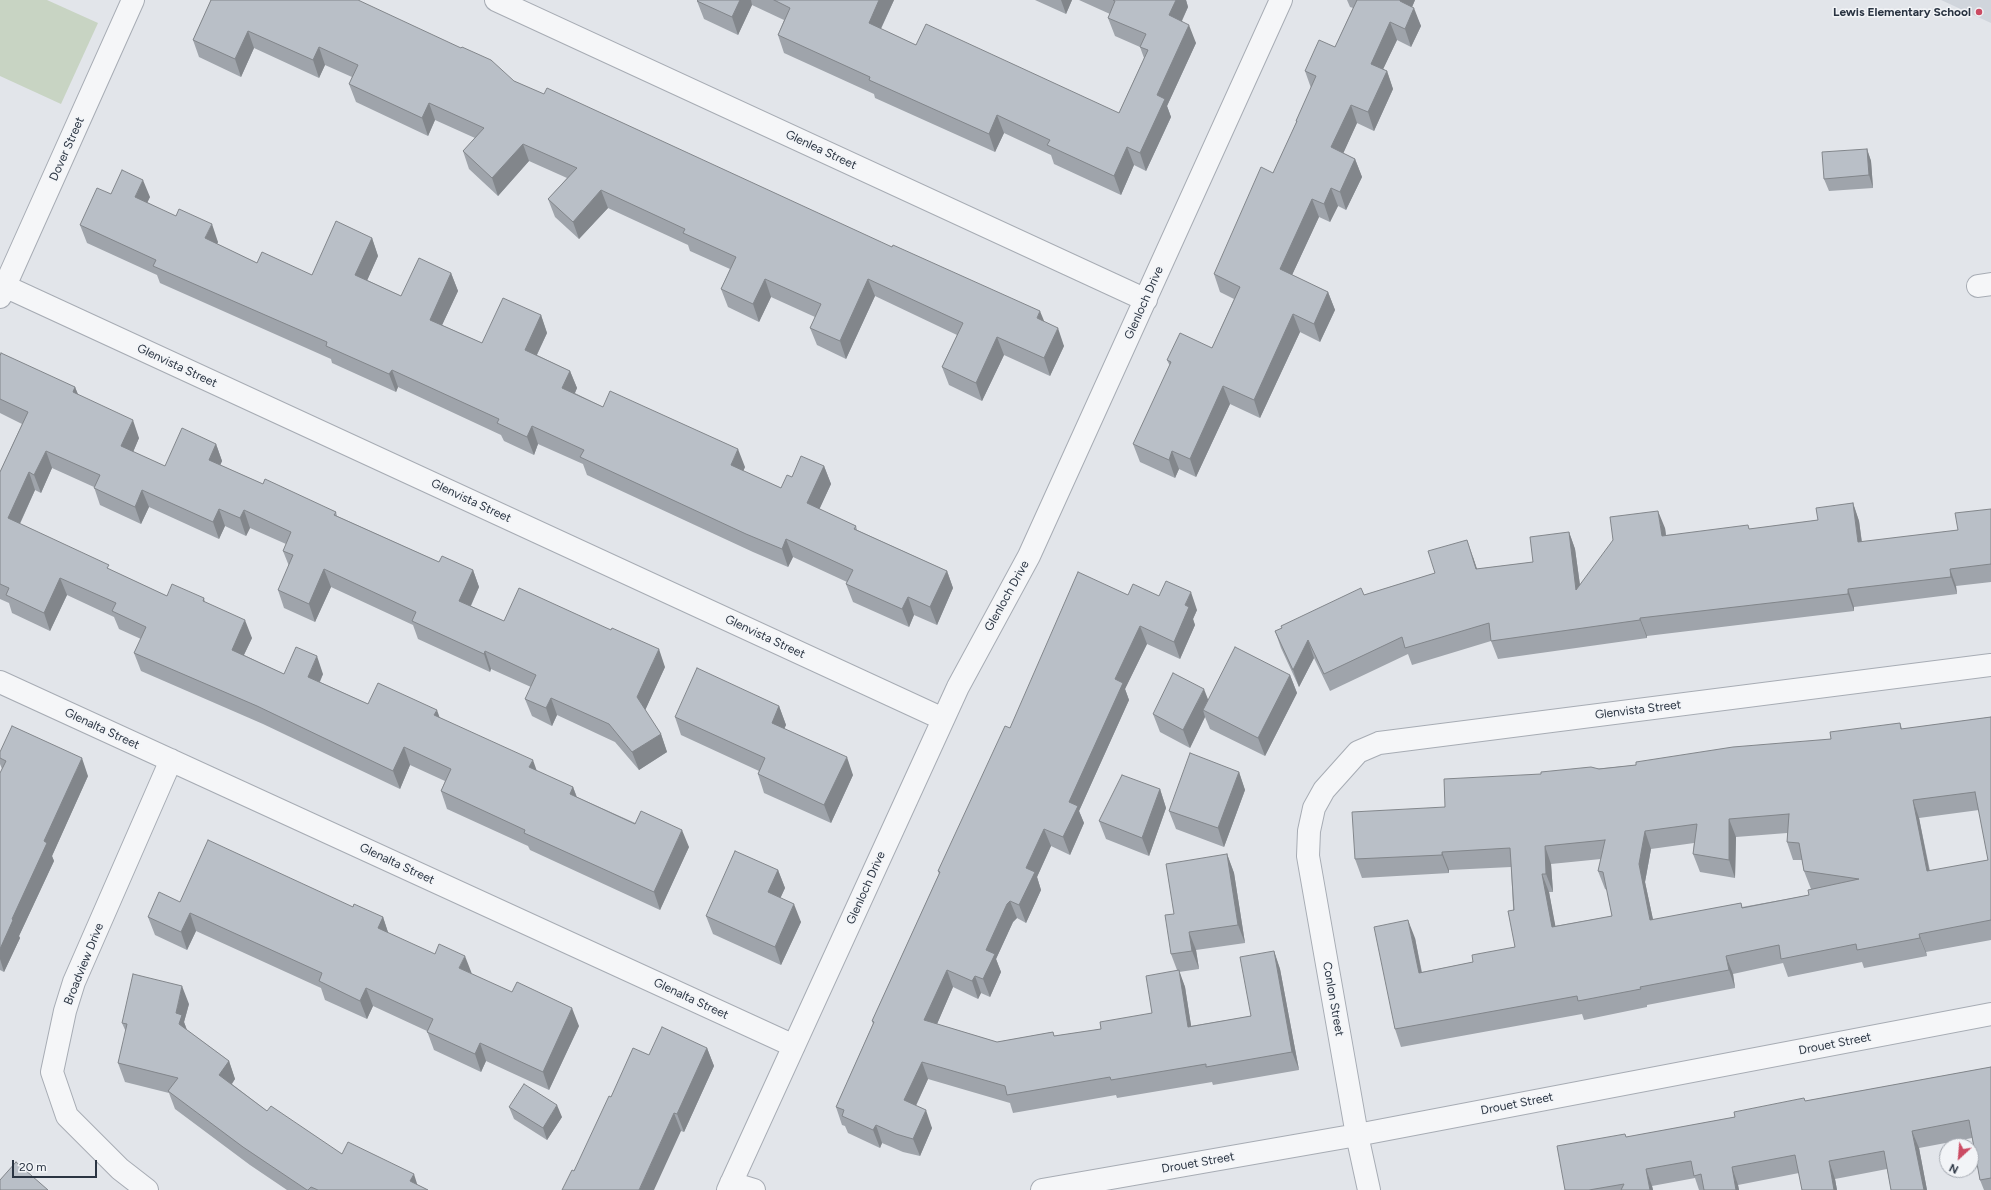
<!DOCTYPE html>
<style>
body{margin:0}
#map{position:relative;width:1991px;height:1190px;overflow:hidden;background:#e2e5ea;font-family:Figtree,sans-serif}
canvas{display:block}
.north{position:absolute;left:1939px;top:1138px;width:40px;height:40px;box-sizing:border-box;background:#f2f4f7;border:1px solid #a2a7af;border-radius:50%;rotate:206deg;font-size:11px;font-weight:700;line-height:16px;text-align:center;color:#2a3442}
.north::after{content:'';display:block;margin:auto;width:14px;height:18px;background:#cb4b63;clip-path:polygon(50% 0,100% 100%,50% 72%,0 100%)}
.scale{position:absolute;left:12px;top:1160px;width:85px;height:18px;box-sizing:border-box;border:2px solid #2a3442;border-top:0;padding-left:5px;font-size:12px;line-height:14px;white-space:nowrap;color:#2a3442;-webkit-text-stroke:3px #f2f4f7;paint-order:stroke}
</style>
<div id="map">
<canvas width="1991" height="1190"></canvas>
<div class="north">N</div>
<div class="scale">20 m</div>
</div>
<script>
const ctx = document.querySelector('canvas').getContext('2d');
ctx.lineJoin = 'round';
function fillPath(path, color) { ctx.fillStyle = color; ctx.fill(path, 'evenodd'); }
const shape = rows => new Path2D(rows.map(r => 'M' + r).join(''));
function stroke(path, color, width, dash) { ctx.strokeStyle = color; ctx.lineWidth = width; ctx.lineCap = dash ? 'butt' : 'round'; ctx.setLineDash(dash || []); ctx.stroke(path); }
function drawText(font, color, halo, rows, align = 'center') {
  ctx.font = font + ' Figtree,sans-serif'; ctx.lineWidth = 3; ctx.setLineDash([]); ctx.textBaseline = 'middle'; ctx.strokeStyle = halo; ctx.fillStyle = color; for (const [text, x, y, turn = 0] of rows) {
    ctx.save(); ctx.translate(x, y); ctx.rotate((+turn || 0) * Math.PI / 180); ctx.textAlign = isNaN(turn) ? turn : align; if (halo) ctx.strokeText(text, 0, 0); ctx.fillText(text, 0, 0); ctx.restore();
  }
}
const built = shape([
 [1941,0,1991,0,1991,23]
]);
const green = shape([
 [0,0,47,0,98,23,61,104,0,76]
]);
const minor = shape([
 [496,0,1146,300],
 [0,284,943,719],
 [1978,286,1991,284],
 [0,297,133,0],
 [0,682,794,1046],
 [731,1183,754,1190],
 [147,1190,120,1169,67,1116,52,1072,65,1011,74,982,171,760],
 [728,1190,958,687,1029,556,1281,0],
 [1042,1190,1357,1135,1991,1014],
 [1369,1190,1357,1135,1308,856,1309,831,1314,808,1324,790,1358,752,1379,743,1991,665]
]);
const wall = shape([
 [211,0,514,81,1044,322,1064,346,1050,376,1004,355,982,401,949,385,942,367,957,335,875,296,846,359,817,345,810,328,815,317,771,297,759,322,728,307,721,289,730,269,690,251,688,245,608,208,579,239,555,217,548,199,567,178,529,161,498,196,469,169,463,151,475,138,435,120,428,136,356,102,349,84,352,77,325,65,319,78,254,48,241,77,199,57,193,40],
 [698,0,894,0,881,29,916,45,1119,113,1144,58,1140,47,1115,36,1108,18,1110,14,1079,0,1186,0,1188,7,1182,21,1196,43,1167,106,1171,117,1146,171,1134,165,1121,195,1054,164,1051,155,1004,133,995,152,875,98,874,94,784,53,778,35,784,20,752,5,738,35,704,19,697,1],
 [1035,0,1072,0,1066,14],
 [1347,0,1415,0,1412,7,1421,26,1411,47,1397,40,1383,69,1387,71,1393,89,1374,131,1357,123,1343,153,1355,159,1362,177,1346,210,1338,206,1330,222,1319,217,1292,275,1328,292,1335,310,1320,342,1300,332,1260,418,1230,404,1196,477,1179,469,1175,478,1140,462,1133,444,1170,366,1167,360,1212,348,1234,299,1220,292,1214,274,1273,173,1296,123,1296,121,1311,88,1305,71,1335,47,1353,8,1350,7],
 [1867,149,1871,161,1873,188,1829,191,1824,179],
 [111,194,150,197,147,202,218,242,217,244,257,263,312,275,372,238,378,256,367,280,401,296,451,273,458,291,442,325,482,343,541,315,547,333,537,355,570,371,577,388,575,393,603,407,745,467,743,471,781,488,792,477,824,466,831,484,819,509,856,526,857,530,947,571,953,588,937,625,914,615,909,627,853,602,846,584,847,582,793,557,788,567,753,552,587,475,583,464,538,444,534,455,504,441,501,435,398,387,396,392,332,363,331,359,160,283,157,275,87,243,80,225],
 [0,356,75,387,78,395,139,438,133,452,165,466,216,444,222,461,220,465,263,484,336,512,337,516,439,562,473,570,479,587,471,606,504,621,665,667,645,710,661,734,667,752,639,770,615,742,557,715,552,726,532,716,525,699,531,687,491,669,490,672,418,639,413,625,331,587,315,622,284,608,278,590,289,566,283,551,286,544,250,528,246,536,225,526,219,539,149,507,141,524,100,505,94,487,52,468,41,493,35,490,20,524,111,570,167,596,204,598,205,602,252,638,244,655,284,674,323,674,320,682,368,704,439,717,537,771,573,787,577,797,689,847,660,910,530,850,528,846,447,809,441,791,445,781,410,765,400,789,263,724,141,671,134,653,141,639,119,629,114,617,67,595,50,631,12,613,9,603,0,599,0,472,22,424,0,413],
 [1853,503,1859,521,1862,542,1958,530,1991,509,1991,582,1956,586,1957,594,1854,607,1854,611,1647,636,1647,638,1498,659,1491,641,1412,665,1408,654,1330,691,1314,658,1299,687,1281,648,1275,631,1364,595,1435,573,1473,557,1477,569,1533,562,1569,532,1575,549,1580,585,1665,528,1666,535,1750,529,1818,520],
 [1128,595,1159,596,1197,610,1193,619,1195,625,1180,659,1147,644,1125,689,1129,700,1079,811,1084,823,1070,855,1051,846,1037,877,1041,890,1026,923,1017,918,1013,922,996,959,1001,972,990,997,981,993,978,999,953,987,937,1024,997,1042,1053,1032,1054,1036,1101,1029,1152,1013,1177,970,1171,954,1174,914,1227,854,1234,873,1245,943,1196,950,1199,969,1179,972,1185,987,1191,1026,1251,1016,1274,951,1280,969,1299,1070,1213,1085,1212,1082,1117,1098,1116,1095,1013,1113,1010,1103,928,1079,916,1106,932,1128,920,1156,903,1152,882,1143,880,1148,848,1133,845,1126,842,1125,836,1107,873,1024,872,1021,939,874,938,871,1010,728],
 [1290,675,1297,693,1265,756,1210,729,1205,717,1190,748,1160,732,1153,714,1208,700],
 [779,706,786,725,784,728,853,775,831,823,764,793,758,774,759,771,681,735,675,717],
 [1991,717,1991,940,1926,952,1927,956,1864,968,1862,962,1788,977,1783,963,1733,974,1735,988,1647,1005,1647,1007,1584,1020,1582,1014,1401,1047,1395,1029,1415,938,1422,972,1473,962,1515,947,1511,867,1449,870,1449,873,1362,878,1355,859,1445,807,1541,774,1636,765,1831,739,1900,723,1902,729],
 [1979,810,1988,860,1930,871,1919,818],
 [1787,833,1787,842,1793,860,1802,860,1804,871,1811,889,1809,895,1742,907,1741,903,1653,920,1645,882,1651,849,1694,843,1693,854,1700,872,1735,878,1736,837],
 [1601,859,1598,871,1605,889,1607,890,1612,916,1555,926,1549,892,1553,892,1551,864],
 [0,752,88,776,52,856,54,861,19,936,20,938,4,972,0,970,0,773,2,769,0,764],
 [1239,772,1245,790,1224,847,1176,829,1169,811],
 [1160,789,1166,808,1149,856,1106,839,1099,821],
 [778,870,785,888,780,898,801,922,781,965,713,934,706,916],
 [180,902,353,907,383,917,388,933,579,1026,549,1090,486,1061,481,1072,434,1050,427,1031,373,1006,367,1019,325,1000,321,988,196,931,187,950,155,935,148,917],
 [189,1004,184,1022,187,1030,229,1061,235,1079,232,1084,267,1111,342,1154,418,1185,428,1190,287,1190,250,1165,175,1109,169,1093,125,1082,118,1063,126,1032,122,1023],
 [707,1048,714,1066,684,1132,681,1131,574,1171,611,1097],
 [1991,1067,1991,1190,1984,1190,1980,1180,1972,1138,1919,1148,1927,1190,1891,1190,1887,1169,1835,1179,1837,1190,1802,1190,1799,1173,1738,1185,1739,1190,1699,1190,1695,1178,1652,1186,1653,1190,1565,1190,1627,1137,1735,1117,1805,1101],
 [509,1107,562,1117,547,1140,514,1119]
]);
const shadedWall = shape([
 [740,0,751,0,752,5,738,35,732,17],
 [879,0,894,0,875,41,869,23],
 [1061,0,1072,0,1066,14],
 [1176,0,1186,0,1188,7,1176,33,1169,15],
 [1400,0,1415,0,1407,19,1400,1],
 [1414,8,1421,26,1411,47,1405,29],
 [1390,22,1397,40,1377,82,1371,64],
 [1189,25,1196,43,1167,106,1171,117,1146,171,1140,153,1157,95],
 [248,31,254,48,241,77,235,59],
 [319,47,325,65,319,78,313,60],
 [1387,71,1393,89,1374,131,1368,112],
 [429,103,435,120,428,136,422,118],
 [1351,105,1357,123,1338,165,1331,147],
 [997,115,1004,133,995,152,989,134],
 [523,144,529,161,498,196,492,178],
 [1127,147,1134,165,1121,195,1114,176],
 [1867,149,1871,161,1873,188,1869,175],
 [1355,159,1362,177,1346,210,1340,192],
 [143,180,150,197,142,214,135,197],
 [1331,188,1338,206,1330,222,1324,204],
 [601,190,608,208,579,239,573,222],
 [1312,199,1319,217,1286,288,1280,269],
 [212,224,218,242,211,256,205,238],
 [372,238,378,256,362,292,355,275],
 [451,273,458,291,436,338,430,320],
 [765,279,771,297,759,322,753,304],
 [868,279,875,296,846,359,840,341],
 [1328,292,1335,310,1320,342,1314,324],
 [1040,311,1047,328,1037,318],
 [1293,314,1300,332,1260,418,1254,400],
 [541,315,547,333,531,367,525,350],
 [1058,328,1064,346,1050,376,1044,358],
 [997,337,1004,355,982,401,976,383],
 [392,370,398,387,396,392,389,374],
 [570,371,577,388,569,406,562,388],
 [1223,386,1230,404,1196,477,1190,459],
 [75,387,82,404,73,392],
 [133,420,139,438,128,464,121,446],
 [532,426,538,444,534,455,527,437],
 [216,444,222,461,215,477,209,460],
 [738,449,745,467,738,483,731,465],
 [46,451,52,468,41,493,34,475],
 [1172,451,1179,469,1175,478,1169,460],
 [824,466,831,484,814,521,807,503],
 [29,472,35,490,14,536,8,518],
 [142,490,149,507,141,524,135,507],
 [1853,503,1859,521,1864,560,1858,542],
 [219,509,225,526,219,539,213,522],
 [244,510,250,528,246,536,240,518],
 [1658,511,1665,528,1668,553,1662,536],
 [1569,532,1575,549,1583,607,1576,590],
 [786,539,793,557,788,567,782,549],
 [1467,540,1473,557,1483,587,1476,569],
 [324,569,331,587,315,622,309,604],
 [1950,569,1956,586,1957,594,1951,577],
 [473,570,479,587,465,618,459,601],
 [947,571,953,588,937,625,930,607],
 [60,578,67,595,50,631,44,613],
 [1848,589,1854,607,1854,611,1848,594],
 [1191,592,1197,610,1193,619,1195,625,1180,659,1174,642,1185,605],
 [908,597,914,615,909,627,902,609],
 [1640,618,1647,636,1647,638,1640,620],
 [245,620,252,638,238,667,232,650],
 [1140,626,1147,644,1125,689,1129,700,1079,811,1084,823,1070,855,1063,837,1069,802,1115,679],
 [1308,640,1314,658,1299,687,1293,670],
 [659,649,665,667,643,715,637,697],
 [485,651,491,669,490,672,484,654],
 [317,656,323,674,314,694,308,677],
 [1290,675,1297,693,1265,756,1258,738],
 [1204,689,1211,707,1203,710,1205,717,1190,748,1183,730],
 [551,698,557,715,552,726,546,708],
 [779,706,786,725,779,741,772,723],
 [437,710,443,727,434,715],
 [661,734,667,752,639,770,632,752],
 [404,747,410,765,400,789,393,771],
 [847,757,853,775,831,823,824,805],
 [82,758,88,776,52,856,54,861,19,936,20,938,4,972,0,959,0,949,44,841],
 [533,760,539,777,529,767],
 [1239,772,1245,790,1224,847,1218,828],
 [573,787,579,804,570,794],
 [1160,789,1166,808,1149,856,1142,838],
 [1913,800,1919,818,1933,890,1927,871],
 [1729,819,1736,837,1735,878,1729,860],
 [1044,829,1051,846,1037,877,1041,890,1026,923,1019,905,1026,868],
 [682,830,689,847,660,910,654,892],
 [1645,831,1651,849,1645,882,1657,938,1650,920,1639,864],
 [1545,846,1551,864,1553,892,1546,874],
 [1442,852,1449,870,1449,873,1442,855],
 [1227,854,1234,873,1245,943,1238,925],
 [778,870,785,888,775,910,768,892],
 [1542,874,1549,892,1559,945,1552,927],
 [1010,901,1017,918,1013,922,996,959,1001,972,990,997,983,979,986,950,1007,904],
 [794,904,801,922,781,965,775,947],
 [190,913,196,931,187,950,181,932],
 [383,917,389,935,378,928],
 [1408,920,1415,938,1425,991,1419,973],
 [1189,932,1196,950,1199,969,1192,951],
 [1919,934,1926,952,1927,956,1920,938],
 [1274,951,1280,969,1299,1070,1292,1052],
 [465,956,472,974,459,968],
 [1726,956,1733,974,1735,988,1729,970],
 [947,970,953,987,931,1038,924,1020],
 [1179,970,1185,987,1194,1044,1188,1027],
 [975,976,981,993,978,999,972,981],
 [182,986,189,1004,184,1022,188,1033,186,1042,176,1013],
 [366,988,373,1006,367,1019,360,1001],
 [572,1008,579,1026,549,1090,543,1072],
 [480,1043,486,1061,481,1072,475,1054],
 [707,1048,714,1066,684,1132,677,1114],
 [229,1061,235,1079,225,1093,219,1075],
 [922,1062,928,1079,910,1118,904,1100],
 [557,1105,562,1117,547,1140,543,1128],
 [926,1110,932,1128,920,1156,913,1139],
 [674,1113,681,1131,654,1190,639,1190],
 [876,1125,882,1143,880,1148,873,1130],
 [1912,1131,1919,1148,1927,1190,1924,1190],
 [1829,1161,1835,1179,1837,1190,1834,1190],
 [1732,1167,1738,1185,1739,1190,1736,1190],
 [1646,1169,1652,1186,1653,1190,1650,1190],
 [414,1174,419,1190,410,1181]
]);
const building = shape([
 [211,0,358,0,461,48,462,47,491,60,514,81,544,94,547,88,892,247,893,245,1040,311,1037,318,1058,328,1044,358,997,337,976,383,942,367,963,323,868,279,840,341,810,328,821,304,765,279,753,304,721,289,736,257,683,233,685,229,601,190,573,222,548,199,577,168,523,144,492,178,463,151,484,128,429,103,422,118,349,84,358,65,319,47,313,60,248,31,235,59,193,40,211,0],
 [698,0,740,0,732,17,697,1,698,0],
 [774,0,879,0,869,23,916,45,926,24,1119,113,1148,50,1140,47,1146,34,1108,18,1115,1,1113,0,1176,0,1169,15,1189,25,1157,95,1165,99,1140,153,1127,147,1114,176,1047,145,1050,140,997,115,989,134,869,80,870,77,778,35,790,8,774,0],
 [1357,0,1400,0,1400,1,1414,8,1405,29,1390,22,1371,64,1387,71,1368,112,1351,105,1331,147,1355,159,1340,192,1331,188,1324,204,1312,199,1280,269,1328,292,1314,324,1293,314,1254,400,1223,386,1190,459,1172,451,1169,460,1133,444,1171,362,1167,360,1180,333,1212,348,1240,287,1214,274,1261,167,1273,173,1297,121,1296,121,1316,76,1305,71,1319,40,1335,47,1357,0],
 [1867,149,1869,175,1824,179,1822,152,1867,149],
 [122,170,143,180,135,197,176,216,179,209,212,224,205,238,257,263,262,252,312,275,336,221,372,238,355,275,401,296,419,258,451,273,430,320,482,343,503,298,541,315,525,350,570,371,562,388,603,407,610,391,738,449,731,465,781,488,787,475,792,477,801,456,824,466,807,503,856,526,854,529,947,571,930,607,908,597,902,609,846,584,853,570,786,539,782,549,746,534,580,457,584,450,532,426,527,437,497,423,499,419,392,370,389,374,326,346,327,342,153,266,156,260,80,225,97,188,111,194,122,170],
 [1,353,75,387,73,392,133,420,121,446,165,466,182,428,216,444,209,460,263,484,265,479,336,512,334,515,439,562,442,556,473,570,459,601,504,621,519,588,611,630,612,628,659,649,637,697,661,734,632,752,609,724,551,698,546,708,525,699,536,675,485,651,484,654,412,621,416,612,324,569,309,604,278,590,293,555,283,551,291,532,244,510,240,518,219,509,213,522,142,490,135,507,94,488,100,475,46,451,34,475,29,472,8,518,109,565,107,568,167,596,172,584,204,598,203,601,245,620,232,650,284,674,296,647,317,656,308,677,368,704,378,683,437,710,434,715,533,760,529,767,573,787,570,794,635,824,641,811,682,830,654,892,524,833,525,830,441,791,451,769,404,747,393,771,257,706,134,653,146,627,112,611,116,603,60,578,44,613,6,595,9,588,0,584,0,472,28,412,0,399,0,356,1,353],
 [1853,503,1858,542,1958,530,1955,513,1991,509,1991,564,1950,569,1951,577,1848,589,1848,594,1640,618,1640,620,1491,641,1489,623,1405,648,1402,637,1324,674,1308,640,1293,670,1275,631,1282,628,1281,626,1361,588,1364,595,1435,573,1428,551,1467,540,1476,569,1533,562,1530,537,1569,532,1576,590,1613,540,1610,517,1658,511,1662,536,1748,525,1749,529,1818,520,1816,508,1853,503],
 [1078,572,1128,595,1133,584,1159,596,1166,581,1191,592,1185,605,1189,607,1174,642,1140,626,1115,679,1123,683,1069,802,1078,806,1063,837,1044,829,1026,868,1035,872,1019,905,1010,901,1007,904,986,950,995,954,983,979,975,976,972,981,947,970,924,1020,997,1042,1053,1032,1054,1036,1101,1029,1100,1022,1152,1013,1146,976,1179,970,1188,1027,1251,1016,1240,957,1274,951,1292,1052,1206,1067,1206,1064,1111,1080,1110,1077,1007,1095,1005,1086,922,1062,904,1100,926,1110,913,1139,896,1134,876,1125,873,1130,842,1116,844,1110,836,1107,874,1022,872,1021,940,872,938,871,1005,726,1010,728,1078,572],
 [1235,647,1290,675,1258,738,1203,710,1235,647],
 [697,668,779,706,772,723,847,757,824,805,758,774,765,758,675,717,697,668],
 [1173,673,1204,689,1183,730,1153,714,1173,673],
 [1991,717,1991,920,1919,934,1920,938,1857,950,1856,944,1781,959,1779,945,1726,956,1729,970,1640,987,1641,989,1578,1001,1577,996,1395,1029,1374,927,1408,920,1419,973,1473,962,1472,955,1515,947,1508,911,1514,910,1510,848,1442,852,1442,855,1355,859,1352,812,1445,807,1444,779,1541,774,1541,772,1591,767,1599,769,1636,765,1636,762,1733,747,1831,739,1830,732,1900,723,1901,729,1991,717],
 [1975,792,1988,860,1927,871,1913,800,1975,792],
 [1789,814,1787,842,1799,843,1804,871,1859,879,1808,890,1809,895,1742,908,1741,903,1650,920,1639,864,1645,831,1697,824,1693,854,1729,860,1729,819,1789,814],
 [1605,840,1598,871,1603,872,1612,916,1552,927,1542,874,1546,874,1545,846,1605,840],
 [12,726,82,758,44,841,47,843,12,919,13,920,0,949,0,773,6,761,0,758,0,752,12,726],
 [1190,753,1239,772,1218,828,1169,811,1190,753],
 [1122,775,1160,789,1142,838,1099,821,1122,775],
 [208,840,353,907,354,904,383,917,378,928,435,954,439,944,465,956,459,968,512,992,517,982,572,1008,543,1072,480,1043,475,1054,427,1032,433,1019,366,988,360,1001,319,981,322,973,190,913,181,932,148,917,159,892,180,902,208,840],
 [735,851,778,870,768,892,794,904,775,947,706,916,735,851],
 [1227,854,1238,925,1189,932,1192,951,1171,954,1165,915,1174,914,1166,864,1227,854],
 [133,974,182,986,176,1013,182,1015,179,1024,229,1061,219,1075,267,1111,271,1106,342,1154,348,1142,414,1174,410,1181,428,1190,318,1190,311,1187,308,1190,307,1190,243,1147,168,1091,178,1078,118,1063,127,1024,122,1023,133,974],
 [662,1027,707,1048,677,1114,674,1113,639,1190,562,1190,572,1170,574,1171,609,1096,611,1097,633,1048,649,1055,662,1027],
 [1991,1067,1991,1178,1980,1180,1969,1120,1912,1131,1924,1190,1891,1190,1884,1151,1829,1161,1834,1190,1802,1190,1795,1155,1732,1167,1736,1190,1704,1190,1701,1174,1694,1176,1691,1161,1646,1169,1650,1190,1621,1190,1624,1184,1589,1190,1565,1190,1557,1146,1625,1134,1626,1137,1735,1117,1734,1112,1804,1098,1805,1101,1991,1067],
 [524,1084,557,1105,543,1128,509,1107,524,1084],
 [16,1162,48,1190,0,1190,0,1180,16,1162]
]);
const markers = [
 [1979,12,4,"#cb4b63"]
];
const poiNames = [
 ["Lewis Elementary School",1971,12]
];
const streetNames = [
 ["Dover Street",67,149,-66],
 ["Glenlea Street",821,150,25],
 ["Glenloch Drive",1144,303,-66],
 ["Glenvista Street",177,366,25],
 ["Glenvista Street",471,501,25],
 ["Glenloch Drive",1007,596,-61],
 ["Glenvista Street",765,637,25],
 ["Glenvista Street",1638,710,-7],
 ["Glenalta Street",102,729,25],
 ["Glenalta Street",397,864,25],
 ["Glenloch Drive",866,888,-66],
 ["Broadview Drive",84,964,-68],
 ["Glenalta Street",691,999,25],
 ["Conlon Street",1333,999,80],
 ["Drouet Street",1835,1044,-11],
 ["Drouet Street",1517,1104,-11],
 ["Drouet Street",1198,1163,-10]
];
fillPath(built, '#d0d5dc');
fillPath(green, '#c8d4c3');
stroke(minor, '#a7acb4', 24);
stroke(minor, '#f5f6f8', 22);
fillPath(wall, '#9fa4ab');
fillPath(shadedWall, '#82868b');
fillPath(building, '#b9bfc7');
stroke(building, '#82868b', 1);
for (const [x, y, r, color] of markers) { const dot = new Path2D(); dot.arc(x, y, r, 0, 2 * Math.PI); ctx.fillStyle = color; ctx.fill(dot); stroke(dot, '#f2f4f7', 1.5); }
drawText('bold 12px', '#2a3442', '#f2f4f7', poiNames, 'right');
drawText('12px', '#2a3442', '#f2f4f7', streetNames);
</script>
